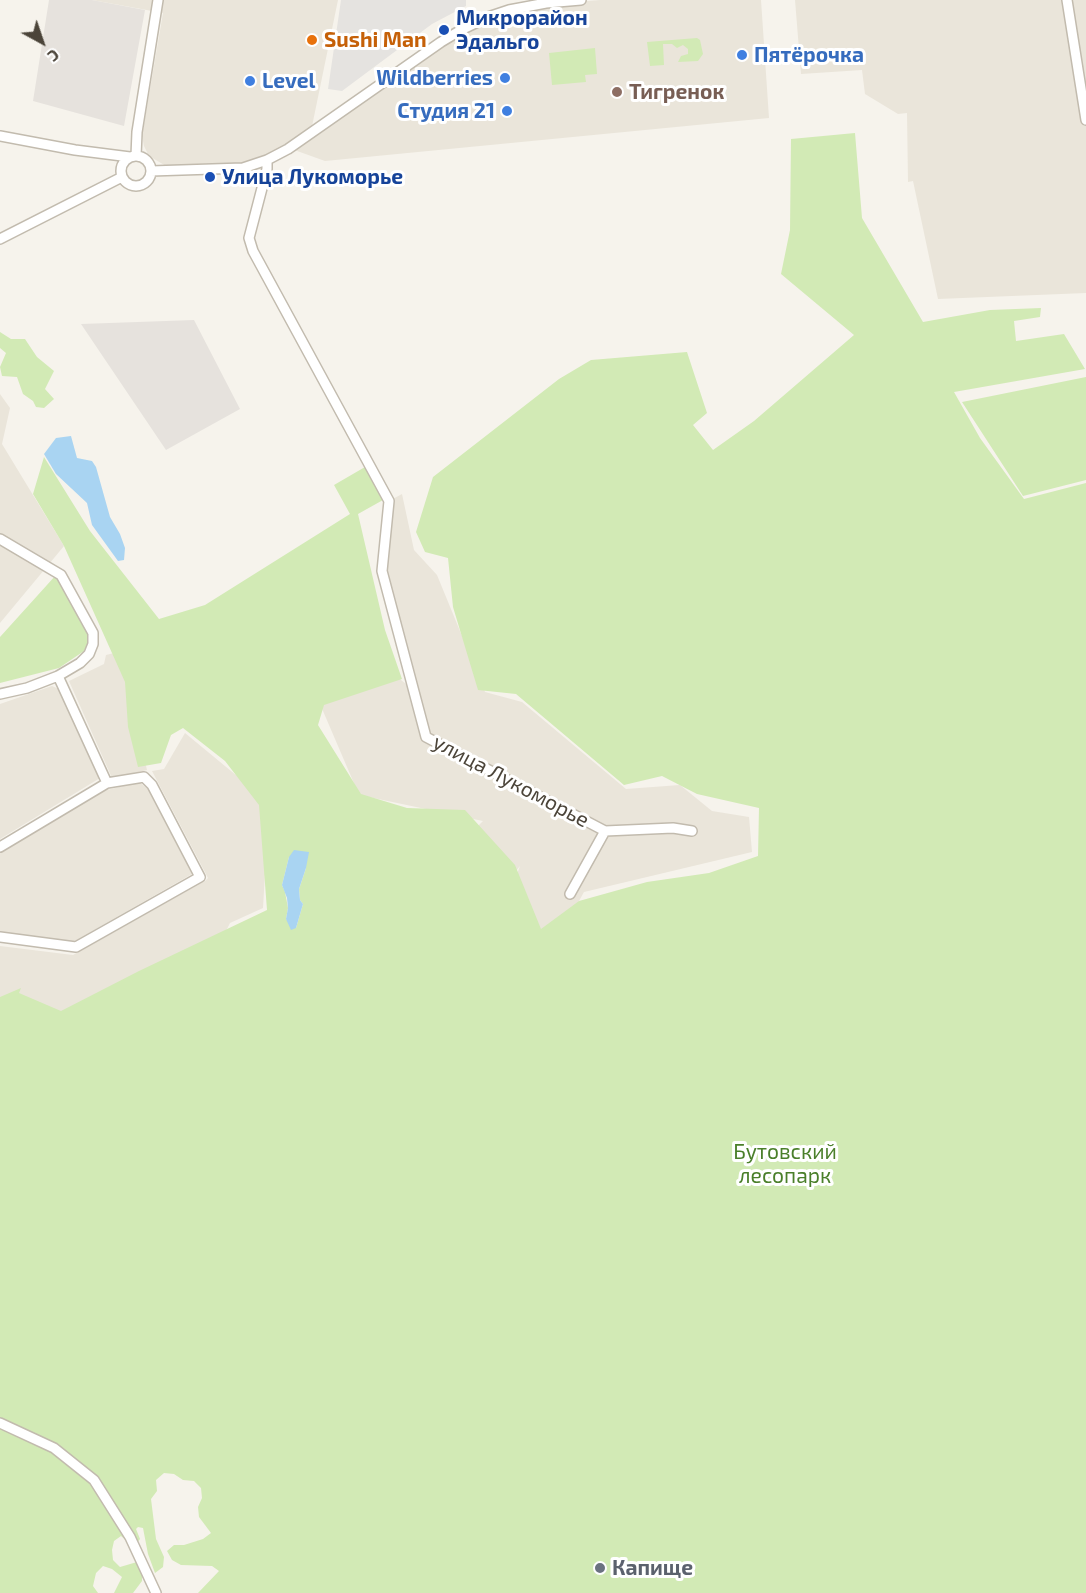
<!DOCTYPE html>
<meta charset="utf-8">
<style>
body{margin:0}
#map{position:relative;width:1086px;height:1593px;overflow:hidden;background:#f6f3ec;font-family:"Exo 2",sans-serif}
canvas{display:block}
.north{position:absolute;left:12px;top:12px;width:60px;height:60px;-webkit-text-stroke:4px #fff;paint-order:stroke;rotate:140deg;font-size:16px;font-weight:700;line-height:24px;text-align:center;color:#4b4439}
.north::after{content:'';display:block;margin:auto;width:21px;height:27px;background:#4b4439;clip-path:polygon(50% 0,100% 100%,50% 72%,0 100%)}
</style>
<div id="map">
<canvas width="1086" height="1593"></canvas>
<div class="north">С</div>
</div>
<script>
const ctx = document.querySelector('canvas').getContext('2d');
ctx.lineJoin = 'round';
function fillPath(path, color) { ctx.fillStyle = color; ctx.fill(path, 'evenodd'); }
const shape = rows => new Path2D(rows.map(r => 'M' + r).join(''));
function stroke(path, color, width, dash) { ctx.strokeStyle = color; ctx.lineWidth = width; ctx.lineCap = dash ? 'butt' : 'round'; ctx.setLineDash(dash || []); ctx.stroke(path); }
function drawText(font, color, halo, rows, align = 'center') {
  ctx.font = font + ' "Exo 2",sans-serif'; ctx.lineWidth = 6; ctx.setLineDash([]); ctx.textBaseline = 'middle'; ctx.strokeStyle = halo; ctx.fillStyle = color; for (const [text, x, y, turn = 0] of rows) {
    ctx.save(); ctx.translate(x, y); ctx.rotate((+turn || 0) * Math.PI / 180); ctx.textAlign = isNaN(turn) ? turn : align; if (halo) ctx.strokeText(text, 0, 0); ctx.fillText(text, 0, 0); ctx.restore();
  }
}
const residential = shape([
 [92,0,338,0,310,136,416,63,464,32,497,18,541,5,600,0,761,0,769,118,325,161,286,147,266,157,245,163,166,166,149,156,144,146,142,136,163,13],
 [795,0,1086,0,1086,293,938,299,913,181,908,182,907,113,898,114,865,94,862,70,801,74],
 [0,394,10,408,2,444,64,546,0,623],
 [402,494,414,550,437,575,485,692,522,702,626,789,680,785,712,811,749,817,752,852,584,892,537,977,494,935,520,866,476,922,458,846,483,821,359,795,320,704,391,672,411,688,382,571,389,501],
 [118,652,147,770,112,778,69,681,104,664,106,655],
 [52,686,59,689,100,778,0,839,0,704],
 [185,733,254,790,268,821,263,908,230,923,225,933,68,1016,0,1005,0,946,73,955,205,881,208,878,152,771,164,769],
 [139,782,148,789,192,874,73,942,0,934,0,852,95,793]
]);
const industrial = shape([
 [49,0,92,0,145,10,124,126,33,101],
 [194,320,240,409,166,450,81,324]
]);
const green = shape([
 [697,38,700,40,703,54,698,61,678,62,681,56,688,54,688,49,683,45,677,48,672,44,663,44,664,65,650,66,647,42],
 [595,48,597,74,585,75,586,82,552,85,549,53],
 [855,133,862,218,923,322,990,310,1041,308,1040,317,1014,321,1016,341,1064,334,1085,369,954,392,980,438,1024,499,1086,483,1086,1593,198,1593,219,1571,212,1566,181,1565,172,1560,167,1551,174,1545,184,1545,203,1539,211,1533,199,1517,198,1507,202,1498,201,1488,194,1481,183,1480,174,1474,164,1473,156,1480,157,1491,151,1499,156,1539,164,1557,163,1567,155,1573,148,1554,143,1528,138,1527,136,1529,140,1539,134,1547,121,1536,114,1541,112,1550,113,1560,120,1567,137,1562,142,1571,142,1581,133,1593,114,1593,122,1577,112,1569,103,1566,96,1573,93,1586,98,1593,0,1593,0,997,21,988,19,993,61,1011,139,971,267,910,259,805,225,761,183,728,171,735,161,763,138,767,128,727,125,682,64,546,33,494,44,457,90,531,159,619,205,605,350,514,334,485,365,467,383,500,358,514,385,630,402,679,324,705,318,725,361,794,407,808,465,810,515,865,541,929,579,901,647,882,709,873,758,856,759,808,697,794,662,776,624,785,516,694,478,690,453,607,448,558,425,552,416,532,433,477,559,379,591,360,687,352,707,413,693,425,713,450,754,421,854,335,781,274,790,230,791,139],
 [289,857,306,868,299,889,300,900,303,904,296,928,286,919,288,908,285,892,282,885],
 [0,332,11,339,25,339,37,357,54,371,45,389,54,399,44,408,36,407,33,401,23,394,17,377,2,376,0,367,6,353,0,348],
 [1086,377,1086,480,1023,496,962,402],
 [56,575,88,632,90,639,84,651,59,668,0,683,0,637]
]);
const parking = shape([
 [341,0,466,0,466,6,432,24,342,91,328,89]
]);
const water = shape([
 [71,436,77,458,92,461,96,467,110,517,120,534,125,548,124,560,118,561,92,525,87,503,56,474,44,454,56,438],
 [294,850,309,852,306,868,299,889,300,900,303,904,296,928,291,930,286,919,288,908,287,898,282,885,289,857]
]);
const minor = shape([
 [1067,0,1086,120],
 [0,136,75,150,130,157],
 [136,156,137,132,158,0],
 '121 171a15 15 0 1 1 30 0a15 15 0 1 1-30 0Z',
 [267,160,267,169,249,238,253,251,389,501,382,571,426,737,605,831,673,828,692,831],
 [151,171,243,168,267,160,288,149,441,42,461,30,488,17,509,10,546,3,581,0],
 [0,239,122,177],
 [0,539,61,575,93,633,93,644,89,654,80,663,58,676,27,688,0,694],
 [58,676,107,783],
 [0,847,107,783,144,777,152,785,200,877,76,947,0,937],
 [570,894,605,831],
 [0,1423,54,1448,94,1480,130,1537,156,1593]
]);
const markers = [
 [444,30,6,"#1a4fb4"],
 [312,40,6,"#e8710a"],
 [742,55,6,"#3f7fe0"],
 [505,78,6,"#3f7fe0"],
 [250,81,6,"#3f7fe0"],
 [617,92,6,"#8d6e63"],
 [507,111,6,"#3f7fe0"],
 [210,177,6,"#1a4fb4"],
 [600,1568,6,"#6b7280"]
];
const transitNames = [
 ["Микрорайон",456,18],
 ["Эдальго",456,42],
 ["Улица Лукоморье",222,177]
];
const foodNames = [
 ["Sushi Man",324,40]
];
const shopNames = [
 ["Пятёрочка",754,55],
 ["Wildberries",493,78,"right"],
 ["Level",262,81],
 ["Студия 21",495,111,"right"]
];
const educationNames = [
 ["Тигренок",629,92]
];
const streetNames = [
 ["улица Лукоморье",511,781,28]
];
const parkNames = [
 ["Бутовский",785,1152],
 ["лесопарк",785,1176]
];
const worshipNames = [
 ["Капище",612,1568]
];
fillPath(residential, '#eae5da');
fillPath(industrial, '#e6e2dd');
fillPath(green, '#d2eab5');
fillPath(parking, '#e5e3e0');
fillPath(water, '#a9d4f2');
stroke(minor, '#c2bbae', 12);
stroke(minor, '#fff', 9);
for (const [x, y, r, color] of markers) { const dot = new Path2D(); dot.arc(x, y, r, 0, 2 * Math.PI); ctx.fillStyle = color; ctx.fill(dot); stroke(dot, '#fff', 2); }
drawText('bold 21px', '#164399', '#fff', transitNames, 'left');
drawText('bold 21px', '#c56008', '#fff', foodNames, 'left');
drawText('bold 21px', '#366cbe', '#fff', shopNames, 'left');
drawText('bold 21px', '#785e54', '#fff', educationNames, 'left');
drawText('21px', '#4b4439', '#fff', streetNames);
drawText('21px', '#4a7f2a', '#fff', parkNames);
drawText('bold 21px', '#5b616d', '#fff', worshipNames, 'left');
</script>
